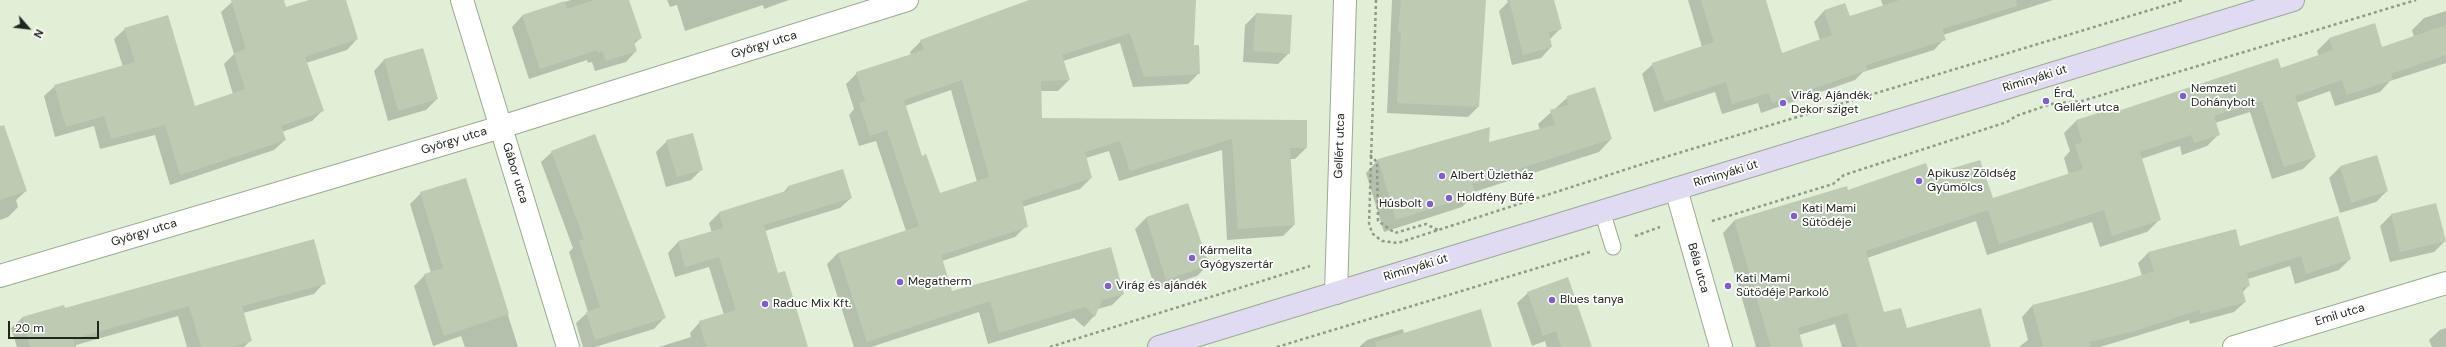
<!DOCTYPE html>
<meta charset="utf-8">
<style>
body{margin:0}
#map{position:relative;width:2446px;height:347px;overflow:hidden;background:#e1efd7;font-family:"DM Sans",sans-serif}
canvas{display:block}
.north{position:absolute;left:8px;top:8px;width:40px;height:40px;-webkit-text-stroke:3px #fff;paint-order:stroke;rotate:118deg;font-size:11px;font-weight:700;line-height:16px;text-align:center;color:#22271e}
.north::after{content:'';display:block;margin:auto;width:14px;height:18px;background:#22271e;clip-path:polygon(50% 0,100% 100%,50% 72%,0 100%)}
.scale{position:absolute;left:8px;top:321px;width:91px;height:18px;box-sizing:border-box;border:2px solid #22271e;border-top:0;padding-left:5px;font-size:12px;line-height:14px;white-space:nowrap;color:#22271e;-webkit-text-stroke:3px #fff;paint-order:stroke}
</style>
<div id="map">
<canvas width="2446" height="347"></canvas>
<div class="north">N</div>
<div class="scale">20 m</div>
</div>
<script>
const ctx = document.querySelector('canvas').getContext('2d');
ctx.lineJoin = 'round';
function fillPath(path, color) { ctx.fillStyle = color; ctx.fill(path, 'evenodd'); }
const shape = rows => new Path2D(rows.map(r => 'M' + r).join(''));
function stroke(path, color, width, dash) { ctx.strokeStyle = color; ctx.lineWidth = width; ctx.lineCap = dash ? 'butt' : 'round'; ctx.setLineDash(dash || []); ctx.stroke(path); }
function drawText(font, color, halo, rows, align = 'center') {
  ctx.font = font + ' "DM Sans",sans-serif'; ctx.lineWidth = 3.5; ctx.setLineDash([]); ctx.textBaseline = 'middle'; ctx.strokeStyle = halo; ctx.fillStyle = color; for (const [text, x, y, turn = 0] of rows) {
    ctx.save(); ctx.translate(x, y); ctx.rotate((+turn || 0) * Math.PI / 180); ctx.textAlign = isNaN(turn) ? turn : align; if (halo) ctx.strokeText(text, 0, 0); ctx.fillText(text, 0, 0); ctx.restore();
  }
}
const shadow = shape([
 [237,0,283,0,286,9,313,0,345,0,357,39,347,50,306,63,323,110,312,121,282,132,285,140,274,150,170,185,155,135,100,149,94,126,55,137,44,96,55,86,123,67,114,39,125,29,194,107,233,94,224,64,234,54,221,12,232,2],
 [571,0,628,0,641,38,634,44,636,51,626,62,595,71,592,62,588,63,587,60,529,79,512,27,522,16],
 [667,0,789,0,764,9,763,5,685,31,677,5,670,7],
 [1032,0,1106,0,1193,46,1199,73,1188,84,1133,87,1120,43,1063,61,1069,80,1058,91,1040,91,1041,119,1306,121,1306,148,1295,159,1290,159,1294,225,1283,236,1227,240,1222,150,1119,181,1109,151,1086,158,1091,178,1080,189,1022,207,1026,226,1015,237,942,261,951,292,1123,294,1112,305,1098,309,1094,316,1084,327,1074,318,988,344,979,312,871,347,854,347,827,264,838,253,906,231,876,141,859,146,849,115,854,109,846,84,857,73,911,55,910,52,921,41],
 [951,90,977,182,939,195,922,157,905,106],
 [1392,0,1485,0,1478,107,1468,117,1387,113],
 [1507,0,1553,0,1561,28,1549,40,1551,47,1541,58,1512,65,1499,11,1508,2],
 [1688,0,1765,0,1782,54,1820,40,1814,22,1824,11,1845,4,1849,17,1883,6,1881,0,2053,0,1943,35,1944,39,1934,50,1863,72,1855,80,1761,113,1758,103,1722,114,1715,92,1654,112,1642,74,1653,64,1702,47],
 [2446,11,2446,63,2390,81,2380,92,2335,106,2330,91,2296,103,2315,157,2303,169,2272,179,2250,112,2215,123,2219,134,2207,146,2182,155,2180,146,2141,159,2159,220,2147,232,2100,247,2092,222,1987,255,1976,221,1867,258,1884,314,1907,329,1990,347,1842,347,1835,324,1799,335,1802,347,1756,347,1723,233,1734,221,1847,191,1929,176,1992,199,2069,175,2064,158,2070,151,2064,133,2076,121,2120,108,2121,111,2280,69,2319,56,2317,51,2329,39,2374,24,2381,48,2414,37,2412,30,2424,18],
 [1256,14,1289,53,1278,64,1243,62,1245,25],
 [423,49,437,99,426,110,388,121,374,71,384,60],
 [1568,97,1611,139,1599,152,1474,192,1475,194,1462,207,1384,232,1366,173,1378,160,1488,144,1540,130,1538,124],
 [667,141,702,169,691,180,666,187,656,152],
 [552,152,664,318,654,329,595,347,583,347,576,323,588,312,569,252,573,248,541,162],
 [2377,156,2387,191,2376,202,2340,213,2329,178,2340,167],
 [0,165,26,191,16,200,18,207,8,217,0,220],
 [465,179,518,347,465,347,461,336,433,346,414,286,425,275,431,273,410,204,421,193],
 [788,187,851,198,840,208,765,231,778,274,807,347,659,347,691,337,690,333,700,322,724,315,709,267,675,277,668,253,678,242,712,233,709,223,719,213,782,194],
 [1187,204,1208,265,1197,276,1156,290,1135,229,1146,218],
 [2436,204,2445,241,2434,252,2390,262,2380,226,2391,215],
 [2235,230,2239,247,2350,259,2339,270,2295,284,2290,266,2248,279,2249,285,2242,293,2245,302,2234,312,2190,324,2189,320,2100,347,2019,347,2028,340,2022,317,2032,306,2142,276,2138,263,2148,253],
 [324,283,314,294,243,313,250,341,244,347,187,347,178,316,76,345,76,347,17,347,11,328,22,318,64,306,64,309],
 [1528,293,1591,347,1547,347,1545,341,1532,346,1517,303],
 [2446,328,2446,347,2432,347,2429,340,2440,330],
 [1403,329,1404,334,1491,347,1359,347,1367,340]
]);
const building = shape([
 [231,0,284,0,286,7,309,0,346,0,358,39,305,57,324,111,281,126,286,140,180,175,165,125,111,139,104,116,66,127,54,85,135,62,124,28,168,15,195,106,245,89,234,53,246,49],
 [594,0,629,0,642,38,634,41,637,51,606,61,602,51,598,53,597,50,540,69,522,15,565,1,567,9],
 [1029,0,1196,0,1194,45,1199,45,1200,74,1144,77,1130,33,1062,55,1070,80,1041,81,1042,118,1307,120,1307,148,1290,148,1295,225,1238,229,1232,139,1130,171,1120,141,1085,152,1092,178,1022,201,1028,227,941,255,952,291,1111,247,1124,294,1102,300,1095,317,1085,307,999,333,990,301,867,342,838,253,919,226,887,130,870,136,859,103,865,101,856,72,924,50,920,40],
 [962,80,989,177,940,193,926,154,922,156,904,100],
 [1401,0,1486,0,1479,107,1397,103,1401,33,1398,32],
 [1509,0,1554,0,1562,29,1549,32,1552,47,1523,55],
 [1701,0,1766,0,1782,53,1832,35,1824,10,1845,3,1850,16,1900,0,2016,0,2017,6,1942,29,1946,40,1866,65,1867,70,1772,103,1769,93,1732,104,1726,82,1665,102,1652,63,1714,42],
 [1256,13,1292,15,1290,54,1253,51],
 [2375,23,2382,47,2446,25,2446,55,2391,74,2393,80,2347,95,2342,80,2295,96,2316,157,2284,167,2262,101,2214,116,2220,135,2194,143,2191,135,2140,152,2161,220,2112,236,2104,210,1999,244,1988,210,1866,251,1884,312,1901,308,1907,328,1981,308,1991,347,1857,347,1847,313,1798,328,1803,347,1771,347,1734,220,1847,186,1848,190,1926,163,1930,175,1980,160,1993,198,2083,169,2075,145,2082,142,2076,120,2120,106,2121,110,2278,58,2281,68,2333,50,2329,38],
 [423,48,438,99,398,111,384,59],
 [1595,87,1612,139,1472,184,1476,194,1396,220,1378,159,1490,127,1489,142,1555,125,1550,110,1568,105,1567,96],
 [4,125,27,191,0,200,0,126],
 [693,133,703,170,677,177,666,140],
 [595,134,666,318,595,340,586,312,600,307,579,241,584,239,551,151],
 [2377,155,2388,191,2351,203,2340,166],
 [843,169,852,198,764,225,778,273,785,271,808,347,706,347,699,321,736,310,719,257,685,267,678,241,723,228,719,212,789,190,788,186],
 [466,178,509,314,444,336,424,274,443,268,420,192],
 [1188,203,1209,265,1166,280,1146,217],
 [2436,203,2446,241,2400,252,2391,214],
 [2338,216,2351,259,2306,274,2301,256,2247,273,2250,286,2242,288,2246,302,2201,314,2199,310,2135,331,2089,342,2090,347,2043,347,2032,305,2111,285,2154,271,2148,252,2236,229,2240,246],
 [314,239,326,284,242,306,252,341,232,347,201,347,189,306,73,339,75,347,30,347,22,317,64,305,65,308],
 [1568,277,1592,347,1561,347,1556,331,1543,336,1527,292],
 [1481,309,1492,347,1376,347,1375,342]
]);
const path = shape([
 [1376,0,1369,225,1373,234,1382,241,1398,243,1649,162,2183,0],
 [1370,155,1377,162,1378,221,1395,233,1426,224,1438,230],
 [1712,221,1833,184,1844,175,2007,122,2016,116,2051,104,2082,101,2416,0],
 [1635,236,1660,227],
 [1050,347,1310,266],
 [1277,347,1590,252]
]);
const lane = shape([
 [1602,211,1613,247]
]);
const street = shape([
 [462,0,568,347],
 [1676,189,1721,347],
 [0,276,501,127,907,0],
 [1336,293,1345,0],
 [2234,347,2446,283]
]);
const secondary = shape([
 [1159,347,2293,0]
]);
const markers = [
 [2183,96,4,"#825cd6"],
 [2046,101,4,"#825cd6"],
 [1783,103,4,"#825cd6"],
 [1442,176,4,"#825cd6"],
 [1919,181,4,"#825cd6"],
 [1449,198,4,"#825cd6"],
 [1430,204,4,"#825cd6"],
 [1794,216,4,"#825cd6"],
 [1192,258,4,"#825cd6"],
 [900,282,4,"#825cd6"],
 [1108,286,4,"#825cd6"],
 [1728,286,4,"#825cd6"],
 [1552,300,4,"#825cd6"],
 [765,304,4,"#825cd6"]
];
const streetNames = [
 ["György utca",764,45,-17],
 ["Riminyáki út",2035,79,-17],
 ["György utca",454,141,-17],
 ["Gellért utca",1340,146,-88],
 ["Gábor utca",515,173,73],
 ["Riminyáki út",1726,174,-17],
 ["György utca",144,233,-17],
 ["Riminyáki út",1416,268,-17],
 ["Béla utca",1698,268,74],
 ["Emil utca",2340,315,-17]
];
const poiNames = [
 ["Nemzeti",2191,89],
 ["Dohánybolt",2191,103],
 ["Érd,",2054,94],
 ["Gellért utca",2054,108],
 ["Virág, Ajándék,",1791,96],
 ["Dekor sziget",1791,110],
 ["Apikusz Zöldség",1927,174],
 ["Gyümölcs",1927,188],
 ["Albert Üzletház",1450,176],
 ["Holdfény Büfé",1457,198],
 ["Húsbolt",1422,204,"right"],
 ["Kati Mami",1802,209],
 ["Sütödéje",1802,223],
 ["Kármelita",1200,251],
 ["Gyógyszertár",1200,265],
 ["Kati Mami",1736,279],
 ["Sütödéje Parkoló",1736,293],
 ["Megatherm",908,282],
 ["Virág és ajándék",1116,286],
 ["Blues tanya",1560,300],
 ["Raduc Mix Kft.",773,304]
];
fillPath(shadow, '#0003');
fillPath(building, '#bdcbb3');
stroke(lane, '#9ca992', 17);
stroke(street, '#9ca992', 24);
stroke(secondary, '#9ca992', 24);
stroke(path, '#909a89', 2.5, [3, 3]);
stroke(lane, '#fff', 15);
stroke(street, '#fff', 22);
stroke(secondary, '#e0daf2', 22);
for (const [x, y, r, color] of markers) { const dot = new Path2D(); dot.arc(x, y, r, 0, 2 * Math.PI); ctx.fillStyle = color; ctx.fill(dot); stroke(dot, '#fff', 1.5); }
drawText('12px', '#22271e', '#fff', streetNames);
drawText('12px', '#22271e', '#fff', poiNames, 'left');
</script>
